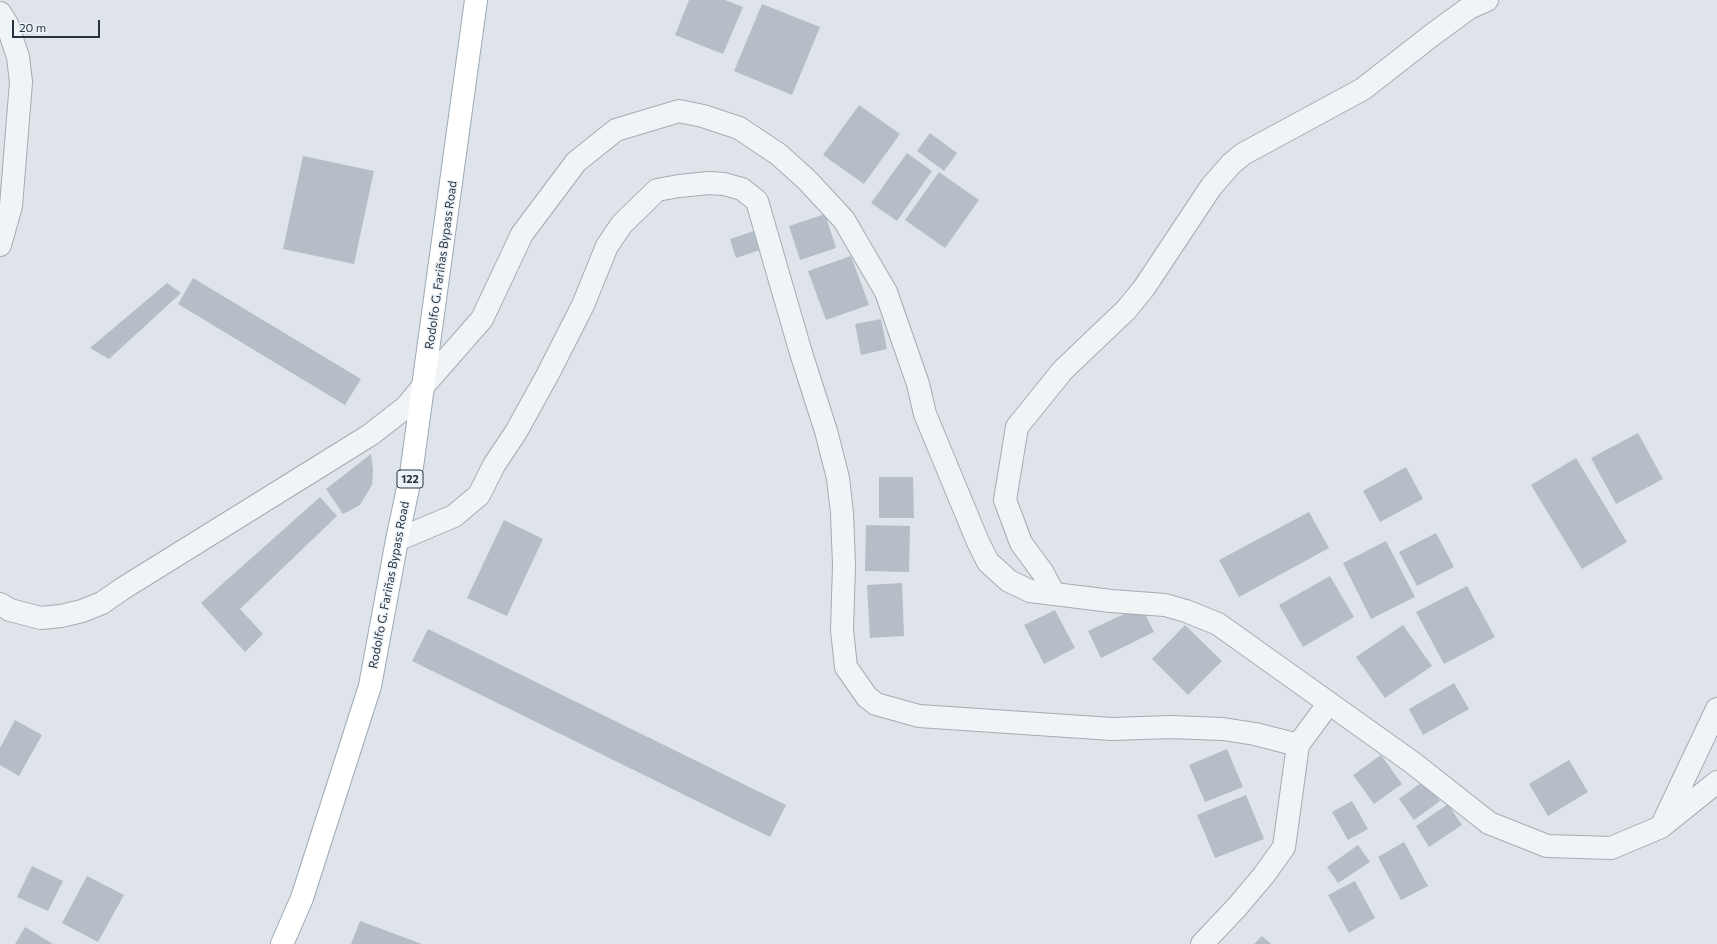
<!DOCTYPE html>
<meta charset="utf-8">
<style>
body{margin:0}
#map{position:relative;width:1717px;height:944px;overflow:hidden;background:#dee4e9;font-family:Commissioner,sans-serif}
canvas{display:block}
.scale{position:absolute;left:12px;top:20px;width:88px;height:18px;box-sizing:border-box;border:2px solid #263441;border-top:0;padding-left:5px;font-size:12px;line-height:14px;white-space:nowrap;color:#263441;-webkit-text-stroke:3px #eef3f7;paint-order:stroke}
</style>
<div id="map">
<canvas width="1717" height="944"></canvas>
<div class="scale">20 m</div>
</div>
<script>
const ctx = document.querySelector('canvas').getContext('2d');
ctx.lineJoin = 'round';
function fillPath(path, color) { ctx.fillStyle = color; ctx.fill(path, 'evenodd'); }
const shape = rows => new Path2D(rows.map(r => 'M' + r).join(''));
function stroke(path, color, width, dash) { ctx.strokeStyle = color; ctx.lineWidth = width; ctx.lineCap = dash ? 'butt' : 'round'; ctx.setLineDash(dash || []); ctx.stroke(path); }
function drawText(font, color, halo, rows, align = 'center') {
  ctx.font = font + ' Commissioner,sans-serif'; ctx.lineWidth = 3; ctx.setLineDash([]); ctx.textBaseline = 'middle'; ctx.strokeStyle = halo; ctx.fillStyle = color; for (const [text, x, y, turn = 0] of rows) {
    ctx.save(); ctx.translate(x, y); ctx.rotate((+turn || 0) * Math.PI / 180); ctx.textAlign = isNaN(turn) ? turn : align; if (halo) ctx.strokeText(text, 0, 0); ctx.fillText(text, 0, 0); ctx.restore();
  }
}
const building = shape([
 [689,0,725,0,743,7,723,54,675,35],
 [762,4,820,27,792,95,734,71],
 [859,105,900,134,864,184,823,155],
 [930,133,957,153,944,171,917,151],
 [907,153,932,171,897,221,871,203],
 [303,156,374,171,354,264,283,249],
 [939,172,979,200,945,248,905,220],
 [825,214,836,248,800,260,789,226],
 [760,229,766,248,736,258,730,239],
 [851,256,869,305,826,320,808,271],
 [193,278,361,379,345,405,178,304],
 [167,283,181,293,109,359,90,348],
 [881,319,887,349,861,355,855,324],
 [1638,433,1663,479,1616,504,1591,458],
 [371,454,373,469,372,485,360,505,343,514,326,489],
 [1576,458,1627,542,1582,569,1531,485],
 [1406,467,1423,499,1380,522,1363,491],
 [879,477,913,477,914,518,879,518],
 [320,497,337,516,240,609,263,634,245,652,201,603],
 [1309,512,1329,548,1239,597,1219,560],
 [504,520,543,539,507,616,467,598],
 [866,525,910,526,909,572,865,571],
 [1436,533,1454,567,1417,586,1399,552],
 [1386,541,1415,597,1371,619,1343,563],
 [1330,576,1354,617,1303,647,1279,605],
 [902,583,904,636,870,638,867,585],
 [1467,586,1495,637,1444,664,1416,612],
 [1141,606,1154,632,1101,658,1088,631],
 [1055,610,1075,648,1044,664,1024,625],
 [1185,625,1222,661,1188,695,1152,659],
 [1403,625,1432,666,1385,698,1356,657],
 [428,629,786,805,770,837,412,661],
 [1454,683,1469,709,1423,735,1409,709],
 [15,720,42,735,19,776,0,765,0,748],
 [1227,749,1243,787,1205,802,1189,765],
 [1381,755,1402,784,1374,804,1353,775],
 [1569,760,1588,792,1548,816,1529,784],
 [1425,780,1440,801,1414,820,1399,799],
 [1246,795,1264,839,1215,858,1197,815],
 [1352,801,1368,829,1348,840,1332,812],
 [1448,804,1462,825,1429,847,1416,826],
 [1404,842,1428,886,1401,900,1378,857],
 [1358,845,1370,862,1338,883,1327,867],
 [32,866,63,881,48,911,17,897],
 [87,876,124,895,98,942,62,923],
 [1355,881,1375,918,1349,933,1328,895],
 [360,921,422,944,351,944],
 [25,927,53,944,15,944],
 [1262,936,1271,944,1254,944]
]);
const minor = shape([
 [0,13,7,24,18,57,21,82,11,206,0,245],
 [397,540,454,516,479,495,494,465,516,432,548,374,583,305,607,246,622,224,657,190,679,186,709,183,724,184,742,189,757,201,801,353,826,431,838,478,842,513,844,565,842,630,846,667,867,697,876,704,919,716,1112,729,1171,727,1223,729,1255,734,1298,745],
 [1054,594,1043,573,1021,543,1005,500,1017,427,1063,370,1126,310,1144,288,1211,187,1231,164,1243,154,1363,89,1432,35,1469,8,1487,0],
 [0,604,10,610,41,618,61,616,82,611,102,603,122,589,370,435,406,407,425,384,482,319,522,234,576,162,616,130,679,111,703,116,739,128,778,154,807,180,844,220,886,292,918,384,925,414,978,542,988,562,1009,581,1030,591,1111,601,1165,605,1186,611,1218,624,1413,763,1489,823,1547,846,1611,848,1661,827,1717,782],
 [1663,823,1717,709],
 [1202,944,1237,907,1264,875,1284,847,1298,745,1329,703]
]);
const major = shape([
 [282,944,302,898,370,686,397,540,411,474,476,0]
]);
const shields = [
 [410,479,26]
];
const shieldNames = [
 ["122",410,479]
];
const streetNames = [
 ["Rodolfo G. Fariñas Bypass Road",441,265,-82],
 ["Rodolfo G. Fariñas Bypass Road",389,585,-79]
];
fillPath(building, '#b5bec6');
stroke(minor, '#a3acb3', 24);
stroke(major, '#9daab6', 24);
stroke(minor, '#f1f4f7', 22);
stroke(major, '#fff', 22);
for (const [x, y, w] of shields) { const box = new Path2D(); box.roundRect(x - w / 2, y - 9, w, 18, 3); ctx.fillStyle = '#eef3f7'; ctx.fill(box); stroke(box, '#263441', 1); }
drawText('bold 11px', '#263441', null, shieldNames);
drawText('12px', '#263441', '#eef3f7', streetNames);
</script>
